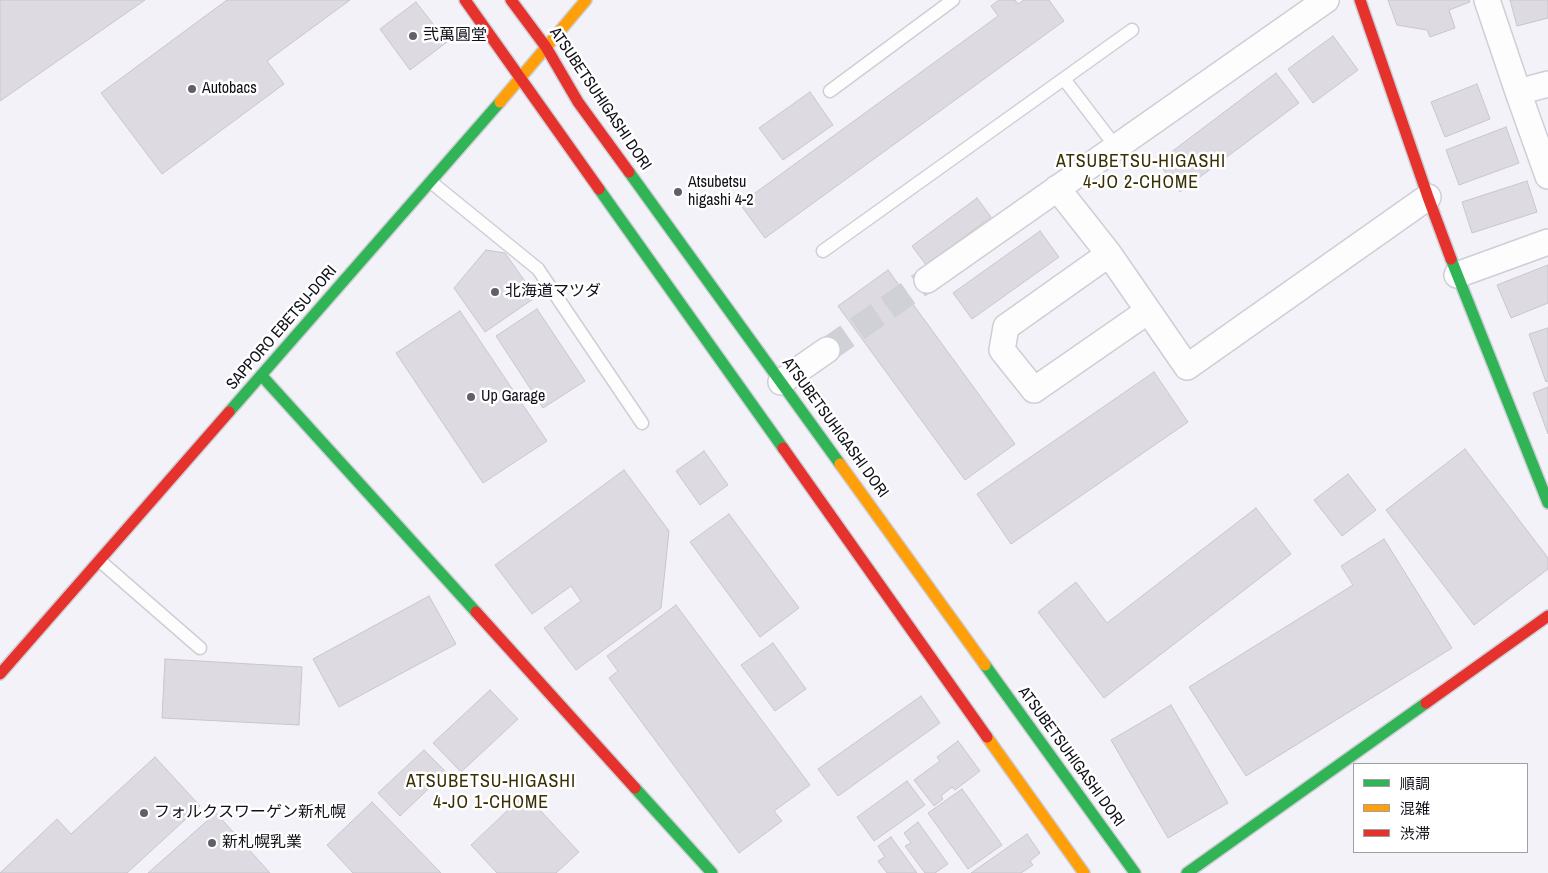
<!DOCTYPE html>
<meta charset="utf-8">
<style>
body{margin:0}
#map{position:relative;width:1548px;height:873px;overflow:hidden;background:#f2f2f8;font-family:"Archivo Narrow","Noto Sans JP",sans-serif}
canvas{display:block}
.legend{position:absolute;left:1353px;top:763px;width:175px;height:90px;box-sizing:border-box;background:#fff;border:1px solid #a0a0a3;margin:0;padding:6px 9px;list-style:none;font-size:15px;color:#11111a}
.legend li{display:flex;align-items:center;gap:10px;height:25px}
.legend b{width:25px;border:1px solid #a0a0a3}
</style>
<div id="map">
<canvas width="1548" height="873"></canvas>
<ul class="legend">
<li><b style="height:6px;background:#30b455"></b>順調</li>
<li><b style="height:6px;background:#ff9f0a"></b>混雑</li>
<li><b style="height:6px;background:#e5322d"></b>渋滞</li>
</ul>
</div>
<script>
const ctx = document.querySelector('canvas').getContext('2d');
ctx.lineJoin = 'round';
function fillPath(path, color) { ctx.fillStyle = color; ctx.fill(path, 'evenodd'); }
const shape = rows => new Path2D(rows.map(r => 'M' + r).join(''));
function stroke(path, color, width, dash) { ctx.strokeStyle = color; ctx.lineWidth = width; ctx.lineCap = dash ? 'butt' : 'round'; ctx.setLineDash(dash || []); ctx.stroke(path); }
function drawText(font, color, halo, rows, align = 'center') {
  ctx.font = font + ' "Archivo Narrow","Noto Sans JP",sans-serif'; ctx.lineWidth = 5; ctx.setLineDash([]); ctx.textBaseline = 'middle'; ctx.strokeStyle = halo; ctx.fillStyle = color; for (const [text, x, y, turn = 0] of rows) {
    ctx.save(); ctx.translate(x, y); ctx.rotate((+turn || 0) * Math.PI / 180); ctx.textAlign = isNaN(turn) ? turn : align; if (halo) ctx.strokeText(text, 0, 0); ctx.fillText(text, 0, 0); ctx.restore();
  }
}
const building = shape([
 [0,0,145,0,0,101,0,0],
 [227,0,350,0,267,61,284,84,162,174,101,93,227,0],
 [999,0,1015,0,1018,4,1024,0,1049,0,1064,21,765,238,740,204,998,16,991,6,999,0],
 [1388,0,1469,0,1470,2,1449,10,1455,28,1430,37,1427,30,1397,25,1388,0],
 [1510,0,1548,0,1548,18,1517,26,1510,0],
 [416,2,447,42,410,70,380,29,416,2],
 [1333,36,1358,70,1313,103,1288,69,1333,36],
 [1276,73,1299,103,1180,192,1158,162,1276,73],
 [1477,84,1490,119,1445,137,1431,102,1477,84],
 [810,92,833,125,783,160,759,128,810,92],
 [1506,127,1519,163,1459,185,1446,150,1506,127],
 [1527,181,1537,212,1472,233,1462,202,1527,181],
 [977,198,991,217,926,265,912,246,977,198],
 [1040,231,1059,257,972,319,953,293,1040,231],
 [486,250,505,253,536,297,485,332,454,288,486,250],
 [1548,265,1548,303,1511,318,1497,285,1548,265],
 [888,270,1015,444,965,480,838,306,888,270],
 [537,309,585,381,543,408,496,336,537,309],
 [460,311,547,441,483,483,396,353,460,311],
 [1548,328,1548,381,1546,382,1529,334,1548,328],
 [1154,372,1188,422,1011,544,977,494,1154,372],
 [1548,387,1548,434,1533,393,1548,387],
 [1465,449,1548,558,1548,569,1474,625,1386,510,1465,449],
 [704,451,728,485,700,505,676,471,704,451],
 [624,470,669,531,661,608,576,670,544,628,581,601,571,586,532,614,495,565,624,470],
 [1348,474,1376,510,1342,536,1314,500,1348,474],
 [1256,508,1291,554,1104,698,1038,612,1076,582,1107,623,1256,508],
 [729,514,799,608,760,637,690,542,729,514],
 [1384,539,1452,648,1246,776,1189,687,1353,585,1341,566,1384,539],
 [429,596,456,644,339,707,313,659,429,596],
 [676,605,810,785,774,811,782,821,739,853,609,678,618,671,607,656,676,605],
 [773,643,806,689,775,711,741,665,773,643],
 [165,659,302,667,299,725,162,718,165,659],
 [490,690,518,719,461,772,433,743,490,690],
 [921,696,940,723,838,796,818,769,921,696],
 [1171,705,1228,803,1168,838,1111,740,1171,705],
 [958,741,980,771,955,790,952,787,941,796,943,799,934,806,914,780,940,761,937,757,958,741],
 [424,750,446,772,400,816,378,793,424,750],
 [155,757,200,806,127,873,0,873,57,819,71,834,155,757],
 [907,781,925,805,874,841,857,817,907,781],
 [962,789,1002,845,968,869,928,813,962,789],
 [525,794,579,852,556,873,497,873,471,845,525,794],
 [372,802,441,873,353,873,327,845,372,802],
 [216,813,270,873,148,873,216,813],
 [918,822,948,864,935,873,925,873,905,846,911,843,904,833,918,822],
 [1027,834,1040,853,1030,861,1033,865,1021,873,971,873,1027,834],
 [891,837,917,873,887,873,878,861,885,857,878,846,891,837]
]);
const streetTunnel = shape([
 [827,350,927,280]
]);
const lane = shape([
 [1064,79,1116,147],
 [830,91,953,0],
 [431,182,538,269,642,423],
 [823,251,1132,30],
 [100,561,200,648]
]);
const street = shape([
 [1487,0,1518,92,1548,176],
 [1518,92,1548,84],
 [1057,188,1109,254,1187,367,1428,197],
 [1109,254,1006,327,1002,350,1034,390,1148,311],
 [1457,275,1548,242],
 [927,280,1326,0],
 [781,382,827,350]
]);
const fast = shape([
 [629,172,840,464],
 [599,189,783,448],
 [1451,259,1548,503],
 [262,376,476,612],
 [229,412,500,102],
 [985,665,1135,873],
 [635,788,712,873],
 [1187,873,1426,703]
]);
const slow = shape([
 [500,102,586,0],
 [840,464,985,665],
 [987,737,1084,873]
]);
const jam = shape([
 [465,0,599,189],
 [511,0,546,47,578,102,629,172],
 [1360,0,1428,197,1451,259],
 [783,448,987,737],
 [476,612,635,788],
 [0,674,229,412],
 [1426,703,1548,616]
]);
const markers = [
 [413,36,5,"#606068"],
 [192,89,5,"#606068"],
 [678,192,5,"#606068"],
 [495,292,5,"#606068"],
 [471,397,5,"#606068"],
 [144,813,5,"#606068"],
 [212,843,5,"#606068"]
];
const poiNames = [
 ["弐萬圓堂",423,36],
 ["Autobacs",202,89],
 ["Atsubetsu",688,183],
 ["higashi 4-2",688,201],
 ["北海道マツダ",505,292],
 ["Up Garage",481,397],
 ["フォルクスワーゲン新札幌",154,813],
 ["新札幌乳業",222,843]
];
const streetNames = [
 ["ATSUBETSUHIGASHI DORI",600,99,56],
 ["SAPPORO EBETSU-DORI",282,328,-49],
 ["ATSUBETSUHIGASHI DORI",835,428,54],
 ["ATSUBETSUHIGASHI DORI",1071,757,54]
];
const neighbourhoodNames = [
 ["ATSUBETSU-HIGASHI",1141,162],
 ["4-JO 2-CHOME",1141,183],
 ["ATSUBETSU-HIGASHI",491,782],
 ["4-JO 1-CHOME",491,803]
];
fillPath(building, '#dddae1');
stroke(building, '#c9c5cd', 1);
stroke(streetTunnel, '#d0d0d7', 25, [25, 12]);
stroke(lane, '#ceced7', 15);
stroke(street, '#ceced7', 28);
stroke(fast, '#ceced7', 14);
stroke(slow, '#ceced7', 14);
stroke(jam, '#ceced7', 14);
stroke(lane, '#fdfdfe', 12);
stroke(street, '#fdfdfe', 25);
stroke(fast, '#30b455', 11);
stroke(slow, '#ff9f0a', 11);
stroke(jam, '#e5322d', 11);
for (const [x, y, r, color] of markers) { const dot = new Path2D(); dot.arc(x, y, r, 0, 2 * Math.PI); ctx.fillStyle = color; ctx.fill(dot); stroke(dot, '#fff', 2); }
drawText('16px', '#11111a', '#fff', poiNames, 'left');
drawText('16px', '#11111a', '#fff', streetNames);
ctx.letterSpacing = '1px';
drawText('18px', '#383004', '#fff', neighbourhoodNames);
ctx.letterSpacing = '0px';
</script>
